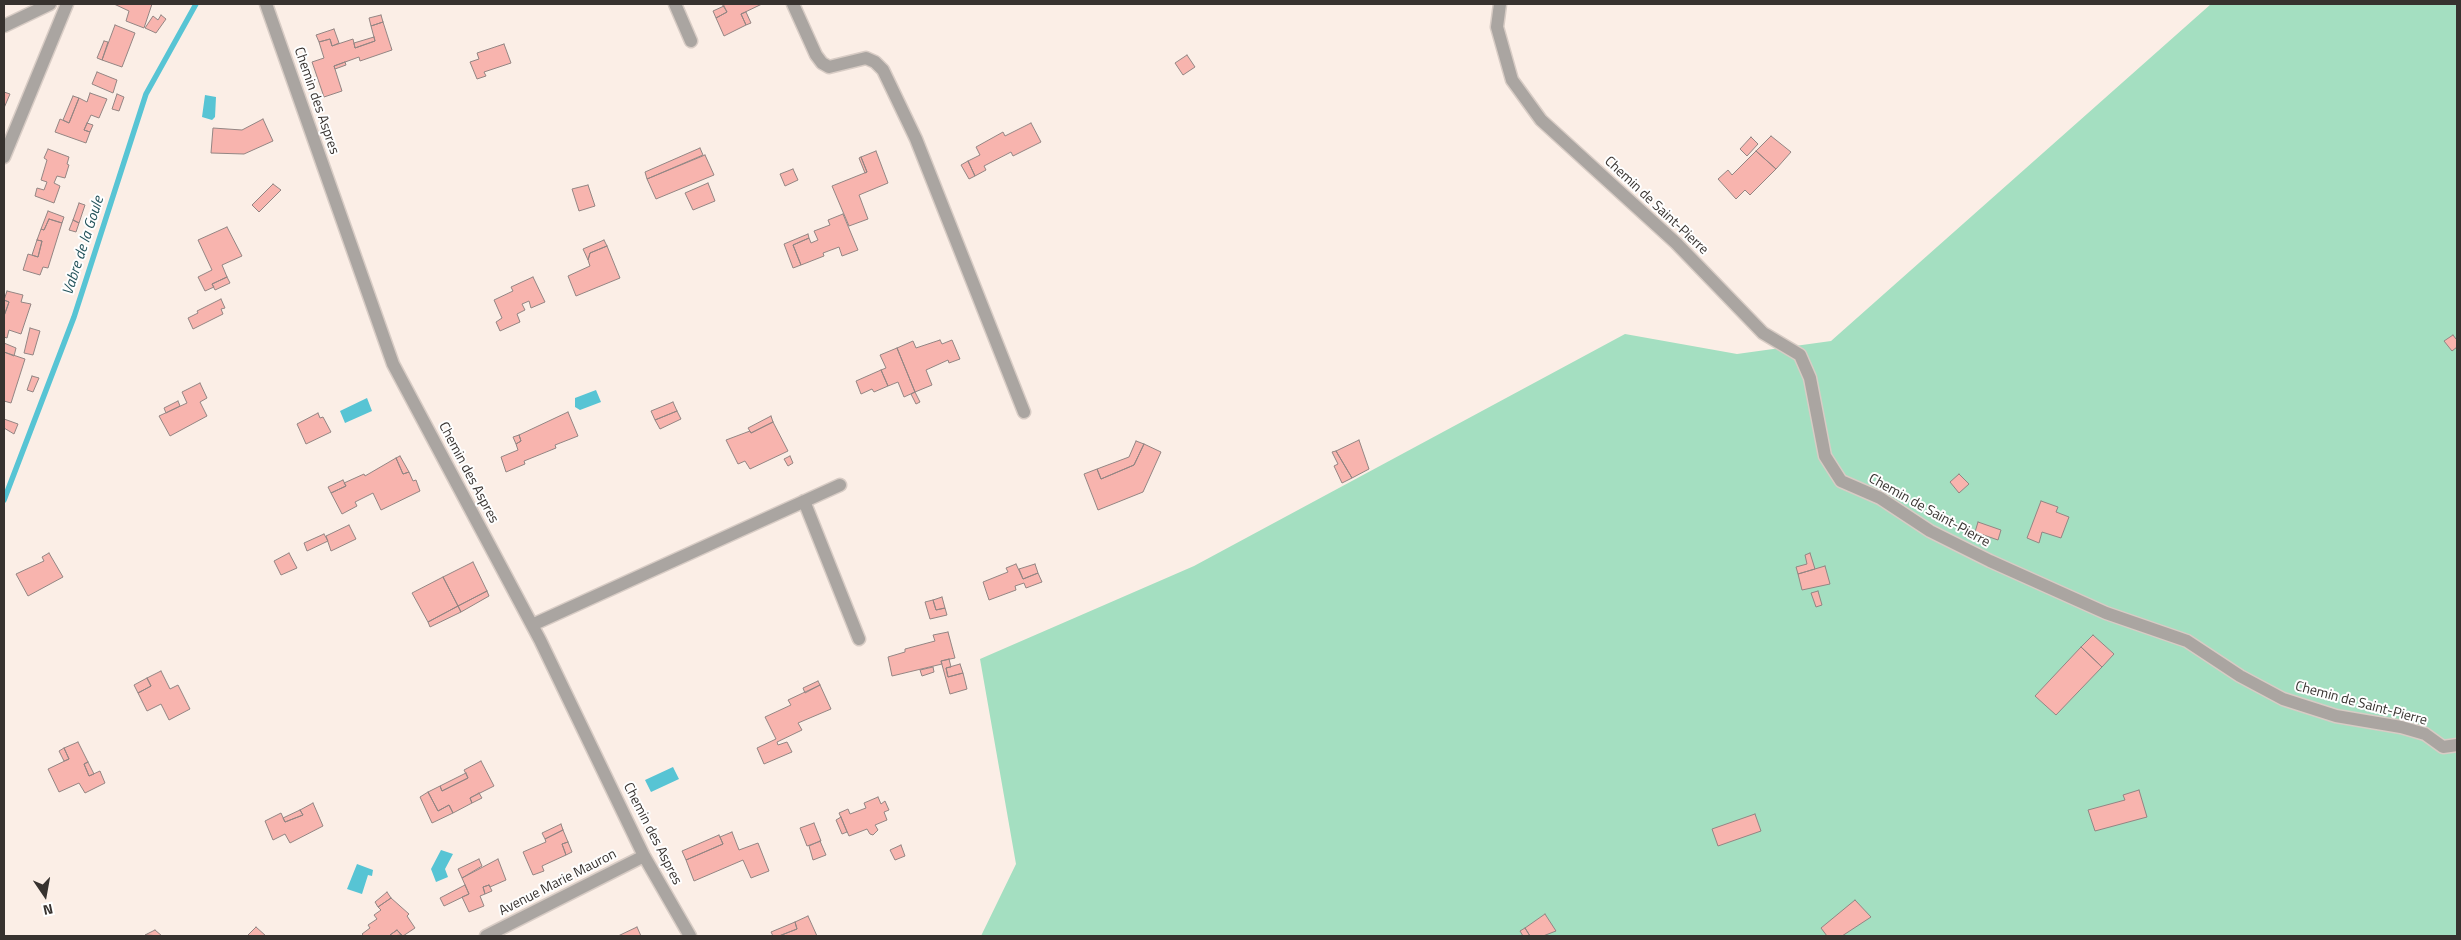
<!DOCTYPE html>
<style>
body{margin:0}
#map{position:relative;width:2461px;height:940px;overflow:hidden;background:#fbeee6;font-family:"Titillium Web",sans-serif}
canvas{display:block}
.frame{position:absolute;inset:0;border:5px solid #37322f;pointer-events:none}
.north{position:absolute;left:20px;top:870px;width:50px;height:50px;-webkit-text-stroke:4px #fefefe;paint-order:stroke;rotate:168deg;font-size:14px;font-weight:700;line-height:20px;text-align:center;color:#37322f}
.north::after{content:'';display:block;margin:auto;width:18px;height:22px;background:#37322f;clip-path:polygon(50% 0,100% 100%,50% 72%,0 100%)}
</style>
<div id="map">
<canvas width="2461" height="940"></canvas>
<div class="frame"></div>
<div class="north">N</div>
</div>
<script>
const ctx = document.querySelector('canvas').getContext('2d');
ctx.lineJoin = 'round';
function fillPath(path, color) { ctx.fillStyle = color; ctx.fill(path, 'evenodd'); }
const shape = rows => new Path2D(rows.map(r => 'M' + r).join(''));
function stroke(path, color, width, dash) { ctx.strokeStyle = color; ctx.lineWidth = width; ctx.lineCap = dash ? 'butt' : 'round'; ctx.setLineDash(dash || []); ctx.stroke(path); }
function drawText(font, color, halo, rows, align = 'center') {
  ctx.font = font + ' "Titillium Web",sans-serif'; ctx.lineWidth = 4; ctx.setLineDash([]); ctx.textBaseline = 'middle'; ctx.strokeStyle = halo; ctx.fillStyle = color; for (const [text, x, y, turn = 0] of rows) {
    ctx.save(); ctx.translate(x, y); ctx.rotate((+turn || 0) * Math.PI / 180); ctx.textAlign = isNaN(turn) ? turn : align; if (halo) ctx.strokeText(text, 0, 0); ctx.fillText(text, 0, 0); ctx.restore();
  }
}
const green = shape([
 [2211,4,2457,4,2457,936,981,936,1016,864,980,659,1194,566,1625,334,1737,354,1831,341]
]);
const water = shape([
 [205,95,216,97,215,117,212,120,202,117],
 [596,390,601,402,580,410,575,407,575,398],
 [367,398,372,411,345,423,340,411],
 [673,767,679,779,651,792,645,780],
 [441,850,453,854,445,869,448,877,436,882,431,869],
 [357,864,373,870,372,876,368,875,362,894,347,889]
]);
const stream = shape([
 [4,500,74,317,146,94,196,4]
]);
const building = shape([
 [114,4,152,4,144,28,126,21,129,11,114,4],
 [722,4,762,4,741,14,746,25,724,36,716,18,727,12,722,4],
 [724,6,727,12,716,18,713,11,724,6],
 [746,12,751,23,746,25,741,14,746,12],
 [161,15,166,19,156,33,145,28,153,16,158,20,161,15],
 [381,15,383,22,371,26,369,18,381,15],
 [383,22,392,50,360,61,359,57,334,66,342,91,324,97,312,62,324,58,319,42,330,39,332,46,353,39,355,48,375,41,371,26,383,22],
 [115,25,135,33,122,67,102,60,115,25],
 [334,29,339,43,332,46,330,39,319,42,316,35,334,29],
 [374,37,375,41,355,48,354,43,374,37],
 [104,41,108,42,102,60,97,58,104,41],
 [504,44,511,63,484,72,486,76,477,79,470,62,479,59,477,53,504,44],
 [1187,55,1195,67,1183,75,1175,63,1187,55],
 [345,62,346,65,335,69,334,66,345,62],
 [97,72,117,80,113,93,92,84,97,72],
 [4,92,10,94,4,108,4,92],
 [90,93,107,99,99,118,91,115,84,130,90,132,86,143,55,132,60,119,69,123,79,98,87,102,90,93],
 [117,94,124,97,119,111,112,109,117,94],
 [73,96,79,98,69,123,63,120,73,96],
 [263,119,273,141,244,154,211,153,213,128,242,130,263,119],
 [87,123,93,125,90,132,84,130,87,123],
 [1031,123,1041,142,1013,156,1011,152,984,166,986,170,975,176,968,161,980,155,976,147,1003,132,1005,136,1031,123],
 [1771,136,1791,152,1776,169,1756,151,1771,136],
 [1751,137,1758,144,1747,156,1740,149,1751,137],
 [700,148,703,155,647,179,645,172,700,148],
 [48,149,69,157,67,164,69,165,65,178,57,176,54,183,60,186,54,203,35,196,37,188,44,190,47,182,41,180,47,160,44,158,48,149],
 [876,151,888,183,859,195,868,219,849,226,832,186,867,172,861,157,876,151],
 [1756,151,1776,169,1750,195,1745,190,1736,199,1718,179,1728,170,1732,175,1756,151],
 [705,155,714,175,656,199,647,179,705,155],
 [861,157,867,172,865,173,859,158,861,157],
 [968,161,975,176,969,179,961,165,968,161],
 [793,169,798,180,785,186,780,174,793,169],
 [708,183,715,201,693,210,685,193,708,183],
 [273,184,281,190,259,212,252,205,273,184],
 [588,185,595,206,579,211,572,189,588,185],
 [79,203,85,205,79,223,73,220,79,203],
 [48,211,64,217,62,223,49,219,44,230,41,229,48,211],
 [843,214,858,250,842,256,839,247,823,253,824,256,801,265,793,245,809,238,811,243,818,240,814,231,830,225,828,220,843,214],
 [49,219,62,223,48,268,43,267,40,275,23,270,28,254,38,257,42,241,37,240,41,229,44,230,49,219],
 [73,220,79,223,76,232,69,230,73,220],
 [227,227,242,256,222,265,227,277,212,284,214,287,205,291,198,277,212,270,198,240,227,227],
 [808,234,809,238,793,245,801,265,793,268,784,244,808,234],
 [37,240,42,241,38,257,32,255,37,240],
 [604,240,607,246,590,253,588,260,583,249,604,240],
 [607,246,620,278,576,296,568,276,590,266,588,260,590,253,607,246],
 [227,277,230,283,215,290,212,284,227,277],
 [533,277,545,302,531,308,529,301,522,304,525,310,517,314,520,322,500,331,496,322,502,318,494,300,513,291,511,287,533,277],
 [7,291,23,295,21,302,31,304,21,334,9,330,7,338,4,337,4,316,9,302,4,300,7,291],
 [221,299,225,308,221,309,223,314,193,329,188,318,198,313,197,311,221,299],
 [4,300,9,302,4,316,4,300],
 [30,328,40,331,33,355,24,353,30,328],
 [2453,335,2456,339,2457,338,2457,347,2452,351,2444,341,2453,335],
 [940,340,942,344,952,340,960,359,949,363,948,360,926,370,932,385,915,392,897,348,913,341,916,348,940,340],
 [4,343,16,348,14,356,4,352,4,343],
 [897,348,915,392,904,397,898,382,888,386,881,370,886,368,880,355,897,348],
 [4,352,25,359,11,403,4,401,4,352],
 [881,370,888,386,874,392,872,389,861,394,856,381,881,370],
 [32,376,39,378,33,392,27,390,32,376],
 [200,383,207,398,200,402,207,416,170,436,159,416,187,403,182,392,200,383],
 [915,392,920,402,916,404,911,394,915,392],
 [178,401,180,406,166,413,164,408,178,401],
 [673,402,677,411,655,420,651,411,673,402],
 [677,411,681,419,660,429,655,420,677,411],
 [568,412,578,436,555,445,556,448,524,461,525,464,506,472,501,457,518,450,516,444,521,441,519,435,568,412],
 [318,413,320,418,323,417,331,432,306,444,297,424,318,413],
 [771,416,773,422,751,433,748,428,771,416],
 [4,419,18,424,14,434,4,428,4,419],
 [773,422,788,451,750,469,745,461,738,464,726,440,750,431,751,433,773,422],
 [519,435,521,441,516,444,513,437,519,435],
 [1359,440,1369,469,1352,478,1336,451,1359,440],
 [1136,441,1144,444,1134,465,1101,479,1097,469,1129,457,1136,441],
 [1144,444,1161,452,1143,492,1098,510,1084,474,1097,469,1101,479,1134,465,1144,444],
 [1336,451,1352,478,1342,483,1334,466,1338,464,1332,452,1336,451],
 [400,456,409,472,403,474,396,458,400,456],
 [790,456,793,463,788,466,784,459,790,456],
 [396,458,403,474,409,472,413,481,416,480,420,491,381,510,373,493,355,502,357,506,342,514,331,493,346,486,344,483,364,474,365,476,396,458],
 [1959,474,1969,484,1959,493,1950,482,1959,474],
 [343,480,346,486,331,493,328,487,343,480],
 [2041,501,2058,507,2056,512,2069,517,2061,538,2042,532,2039,543,2027,538,2041,501],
 [1978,522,2001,530,1998,540,1975,532,1978,522],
 [349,525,356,539,331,551,326,536,349,525],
 [324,534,328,541,307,551,304,543,324,534],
 [49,553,63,577,28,596,16,574,44,561,42,557,49,553],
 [289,553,297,568,281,575,274,561,289,553],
 [1810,553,1815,569,1798,574,1796,567,1807,564,1805,555,1810,553],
 [473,562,487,591,458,606,443,577,473,562],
 [1016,564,1023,579,1038,573,1042,582,1026,588,1024,583,1015,586,1016,590,989,600,983,582,1008,572,1006,568,1016,564],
 [1035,564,1038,573,1023,579,1019,569,1035,564],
 [1825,566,1830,584,1802,590,1798,574,1825,566],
 [443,577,458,606,428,622,412,593,443,577],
 [487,591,489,596,461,612,458,606,487,591],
 [1818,591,1822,605,1816,607,1811,593,1818,591],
 [942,597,945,608,936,610,933,600,942,597],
 [933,600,936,610,945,608,947,615,930,619,925,602,933,600],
 [458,606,461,612,430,627,428,622,458,606],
 [948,632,955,658,941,661,942,664,892,676,888,657,905,652,905,649,935,641,933,635,948,632],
 [2093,635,2114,654,2102,667,2081,647,2093,635],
 [2081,647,2102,667,2056,715,2035,696,2081,647],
 [949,659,951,667,946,668,948,677,963,673,967,689,950,694,941,661,949,659],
 [960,664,963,673,948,677,946,668,960,664],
 [933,667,934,672,922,676,920,670,933,667],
 [161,671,170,689,178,685,190,709,169,720,161,704,147,711,138,693,151,686,147,678,161,671],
 [147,678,151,686,138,693,134,685,147,678],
 [818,681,820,685,805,693,803,688,818,681],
 [820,685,831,709,798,723,802,730,777,742,778,745,787,742,792,752,764,764,757,748,776,739,765,717,791,705,788,700,820,685],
 [78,742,88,762,84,764,89,776,100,771,105,783,85,793,79,783,59,792,48,769,69,759,64,748,78,742],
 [64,748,69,759,64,761,59,751,64,748],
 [481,761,494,786,470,798,472,803,453,813,449,805,438,811,428,792,440,786,442,791,468,778,464,770,481,761],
 [88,762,94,774,89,776,84,764,88,762],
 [466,773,468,778,442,791,440,786,466,773],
 [2139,790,2147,817,2095,831,2088,810,2125,800,2123,795,2139,790],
 [428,792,438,811,449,805,453,813,432,823,420,797,428,792],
 [479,793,482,798,472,803,470,798,479,793],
 [878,797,881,804,885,801,889,810,884,812,887,820,875,825,878,830,873,835,870,834,867,829,849,836,839,813,848,809,850,814,866,808,864,803,878,797],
 [313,803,323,826,290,843,285,834,273,840,265,821,281,813,285,822,303,815,300,810,313,803],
 [300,810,303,815,285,822,283,818,300,810],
 [1755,814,1761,831,1718,846,1712,829,1755,814],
 [841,817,847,832,842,834,836,820,841,817],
 [814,823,821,841,807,846,800,828,814,823],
 [561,824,563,830,545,839,542,833,561,824],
 [563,830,568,842,562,844,566,855,542,866,544,871,533,875,523,852,546,842,545,839,563,830],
 [732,832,739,850,758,843,769,871,751,878,743,860,694,881,686,860,723,844,720,837,732,832],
 [719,835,723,844,686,860,682,851,719,835],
 [820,841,826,855,813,860,809,846,820,841],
 [568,842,572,852,566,855,562,844,568,842],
 [901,845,905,856,895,860,890,850,901,845],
 [479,859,482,866,462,878,458,869,479,859],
 [498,859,506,880,490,887,489,885,483,887,485,894,480,896,484,906,469,912,462,897,469,894,462,878,498,859],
 [465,885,469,894,444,906,440,898,465,885],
 [489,885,492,891,485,894,483,887,489,885],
 [387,892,391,898,378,907,375,902,387,892],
 [391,898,409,914,407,916,415,928,403,936,397,930,390,935,392,936,364,936,362,934,370,928,368,925,377,919,374,915,381,910,378,907,391,898],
 [1855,900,1871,917,1842,936,1827,936,1821,928,1855,900],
 [1545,914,1556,931,1543,936,1530,936,1525,928,1545,914],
 [808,916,817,936,779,936,797,929,795,922,808,916],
 [795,922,797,929,779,936,773,936,771,932,795,922],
 [256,927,266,936,247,936,256,927],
 [637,927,641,936,618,936,637,927],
 [1525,928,1530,936,1523,936,1520,931,1525,928],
 [155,930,162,936,145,935,155,930],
 [397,930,401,935,392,936,390,935,397,930]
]);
const street = shape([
 [266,4,393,364,540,640,644,856,690,936],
 [675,4,691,41],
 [793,4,816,55,822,63,829,67,866,58,875,62,883,70,916,139,1024,412],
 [1500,4,1497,27,1512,80,1541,120,1676,243,1763,333,1800,355,1810,378,1825,456,1841,481,1880,498,1930,531,1990,561,2106,613,2187,641,2240,676,2283,699,2336,716,2401,727,2425,734,2443,747,2457,745],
 [4,26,50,4],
 [4,157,67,4],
 [804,501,859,639],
 [532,625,840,485],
 [486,936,644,856]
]);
const streetNames = [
 ["Chemin des Aspres",316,101,71],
 ["Chemin de Saint-Pierre",1656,206,43],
 ["Chemin des Aspres",468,473,62],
 ["Chemin de Saint-Pierre",1929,511,29],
 ["Chemin de Saint-Pierre",2361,704,15],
 ["Chemin des Aspres",652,834,63],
 ["Avenue Marie Mauron",558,883,-27]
];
const waterNames = [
 ["Vabre de la Goule",84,246,-72]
];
fillPath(green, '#a4dfc1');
fillPath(water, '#57c4d4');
stroke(stream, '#57c4d4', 5.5);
fillPath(building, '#f8b4ae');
stroke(building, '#938583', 1);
stroke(street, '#d8ccc5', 15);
stroke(street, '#aaa5a1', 12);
drawText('14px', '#37322f', '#fefefe', streetNames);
drawText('italic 15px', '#25545c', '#fefefe', waterNames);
</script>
